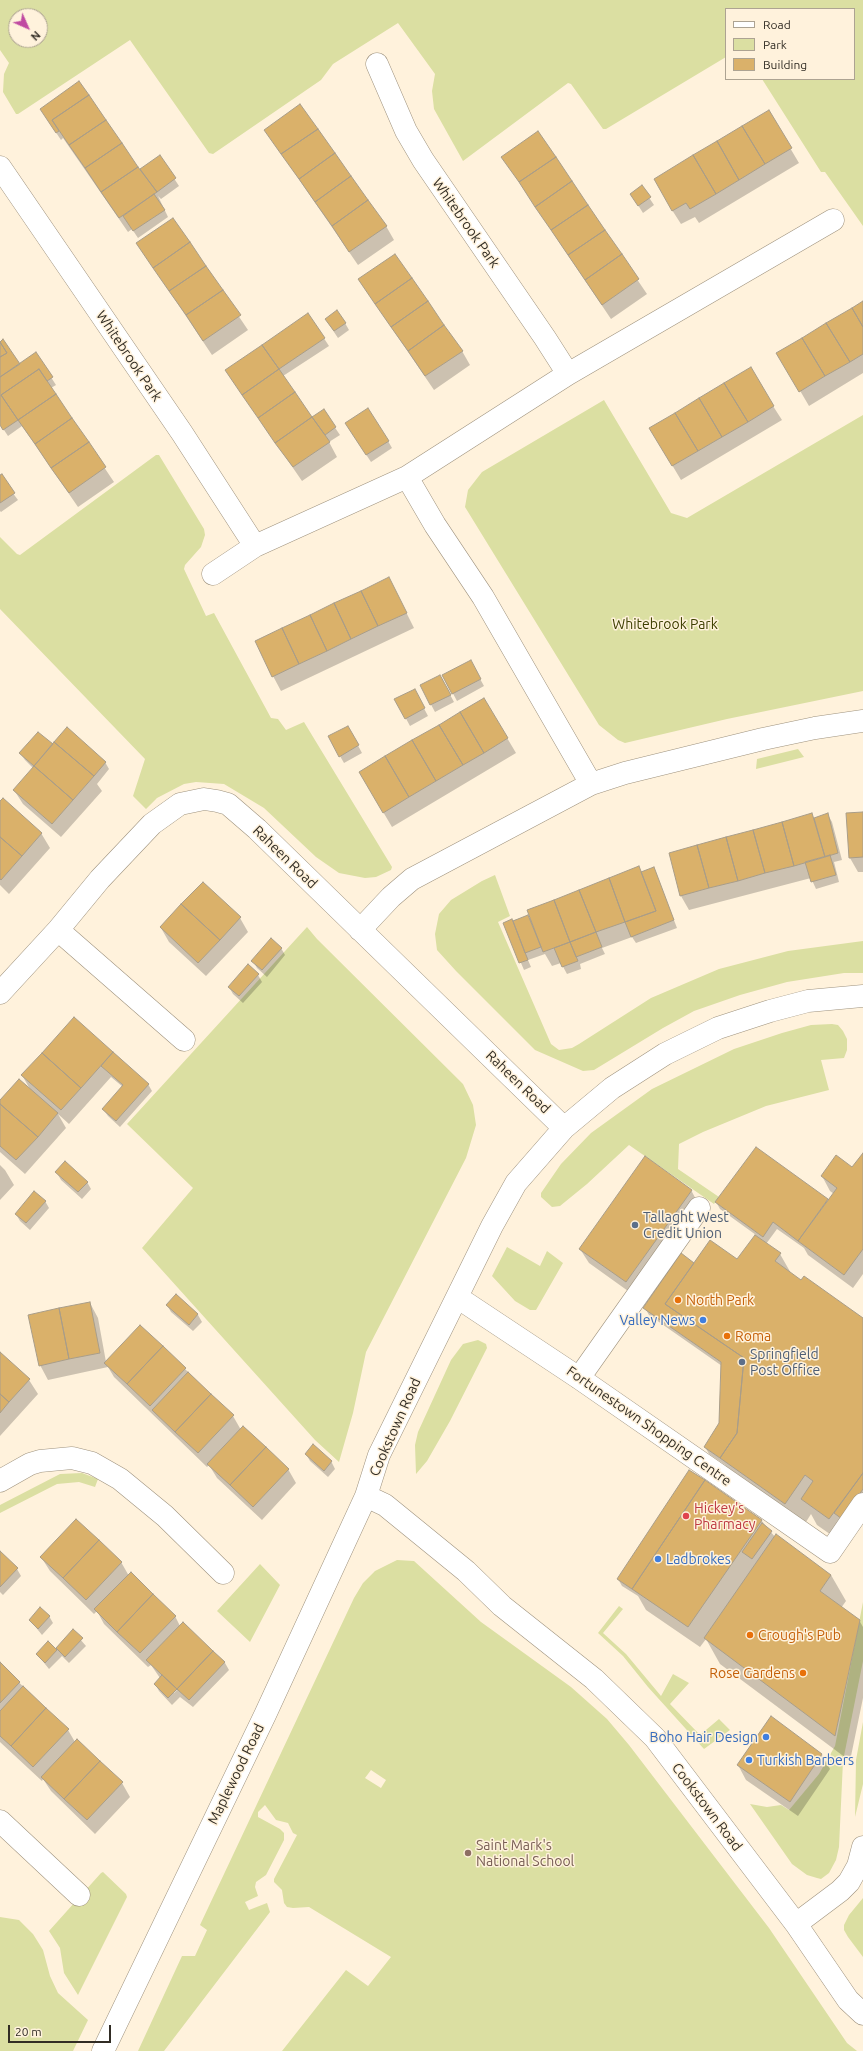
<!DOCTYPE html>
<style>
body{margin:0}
#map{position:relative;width:863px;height:2051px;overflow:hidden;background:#fff2dc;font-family:Ubuntu,sans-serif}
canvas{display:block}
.legend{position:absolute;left:725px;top:8px;width:130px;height:72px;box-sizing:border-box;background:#fff2dc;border:1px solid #ada392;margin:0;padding:5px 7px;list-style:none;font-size:12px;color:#312c24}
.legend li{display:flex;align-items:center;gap:8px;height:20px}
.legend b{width:20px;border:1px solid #ada392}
.north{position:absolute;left:8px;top:8px;width:40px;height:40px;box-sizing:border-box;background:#fff2dc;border:1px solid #ada392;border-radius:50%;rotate:135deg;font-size:11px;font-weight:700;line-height:16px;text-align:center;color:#312c24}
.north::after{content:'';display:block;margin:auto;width:14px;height:18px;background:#c04aa1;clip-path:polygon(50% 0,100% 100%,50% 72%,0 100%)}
.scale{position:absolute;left:8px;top:2025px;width:103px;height:18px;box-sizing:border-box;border:2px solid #312c24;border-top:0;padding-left:5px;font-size:12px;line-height:14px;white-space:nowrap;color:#312c24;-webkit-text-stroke:3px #fff2dc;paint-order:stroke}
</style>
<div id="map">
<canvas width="863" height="2051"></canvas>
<ul class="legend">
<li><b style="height:5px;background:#fff"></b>Road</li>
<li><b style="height:11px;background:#dbdfa2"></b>Park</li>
<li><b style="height:11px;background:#dab16a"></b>Building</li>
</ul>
<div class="north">N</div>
<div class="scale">20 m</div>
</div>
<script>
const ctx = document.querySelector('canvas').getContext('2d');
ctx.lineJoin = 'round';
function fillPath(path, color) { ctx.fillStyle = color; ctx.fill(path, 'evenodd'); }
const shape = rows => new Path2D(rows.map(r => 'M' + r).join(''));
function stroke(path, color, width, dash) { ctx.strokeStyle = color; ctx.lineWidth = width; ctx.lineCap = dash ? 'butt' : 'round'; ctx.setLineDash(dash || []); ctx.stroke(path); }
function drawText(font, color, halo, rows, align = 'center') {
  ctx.font = font + ' Ubuntu,sans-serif'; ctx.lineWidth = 3; ctx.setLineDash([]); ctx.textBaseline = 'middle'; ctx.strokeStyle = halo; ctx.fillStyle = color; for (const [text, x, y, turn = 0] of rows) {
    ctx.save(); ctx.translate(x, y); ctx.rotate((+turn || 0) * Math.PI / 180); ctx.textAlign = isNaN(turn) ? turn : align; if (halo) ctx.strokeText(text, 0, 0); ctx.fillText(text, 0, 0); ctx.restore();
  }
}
const green = shape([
 [0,0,863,0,863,226,825,172,821,172,762,79,854,79,854,9,726,9,726,57,606,129,603,129,571,84,568,83,463,161,434,109,432,91,435,74,398,23,333,64,321,80,213,154,209,153,130,40,18,114,16,114,3,92,4,74,9,63,0,50],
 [16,16,40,16,40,40,16,40],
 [604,400,671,513,687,518,863,415,863,691,727,719,625,743,618,740,599,725,465,507,468,490,482,472],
 [156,455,159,455,204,529,205,535,201,547,185,565,184,569,206,616,214,613,271,718,278,719,286,730,304,722,392,867,391,870,376,877,365,878,339,873,316,857,264,808,224,784,196,782,184,784,157,798,146,809,133,796,145,759,0,609,0,537,17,554,20,555],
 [798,749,804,757,756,769,757,759],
 [495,875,510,916,498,922,551,1044,559,1050,572,1048,579,1044,651,998,719,969,788,951,863,941,863,973,844,973,787,982,740,995,694,1011,663,1028,594,1070,583,1071,535,1050,456,971,437,950,435,934,439,914,451,900,482,881],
 [307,927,317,939,463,1084,473,1105,476,1125,466,1158,366,1352,353,1413,339,1462,315,1440,142,1248,193,1188,127,1124],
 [832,1024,838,1025,843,1031,847,1039,847,1050,844,1058,821,1060,829,1090,766,1106,703,1132,679,1144,678,1169,719,1197,714,1204,629,1145,587,1184,560,1206,552,1207,541,1197,541,1193,561,1164,591,1133,652,1089,734,1049,782,1033,811,1025],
 [507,1247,540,1266,547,1251,563,1263,536,1310,530,1310,515,1301,492,1276],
 [478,1340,486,1344,487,1348,450,1421,427,1461,416,1474,415,1445,418,1432,451,1360,463,1344],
 [82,1473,98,1479,95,1487,79,1482,57,1484,0,1513,0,1505,60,1474],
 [397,1560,414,1561,481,1622,571,1687,607,1719,629,1745,769,1928,847,2043,857,2051,282,2051,346,1970,368,1986,391,1957,309,1907,293,1908,287,1907,284,1903,282,1890,274,1882,274,1879,297,1835,293,1833,288,1823,276,1820,265,1805,258,1812,258,1817,280,1829,284,1833,284,1840,266,1875,256,1882,255,1887,258,1896,245,1902,249,1910,267,1903,270,1912,164,2051,138,2051,182,1956,195,1956,207,1930,200,1925,354,1598,363,1583,375,1571],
 [371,1770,386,1780,381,1788,365,1778],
 [260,1564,280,1585,250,1642,217,1611],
 [863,1602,863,1661,843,1761,839,1847,836,1860,829,1873,821,1879,817,1878,807,1875,792,1864,750,1804,767,1807,781,1805,789,1810,819,1774,835,1746],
 [619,1606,623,1609,603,1633,626,1654,661,1696,673,1674,689,1683,670,1704,700,1735,719,1719,730,1730,704,1749,648,1687,623,1656,598,1633],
 [863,1722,863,1784,855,1817,856,1760],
 [103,1872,126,1894,127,1897,78,1995,64,1973,60,1948,49,1931,101,1873],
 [863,1898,863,1957,848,1937,844,1930,844,1925,849,1915],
 [0,1917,19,1920,33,1934,43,1950,50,1976,58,1993,88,2020,73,2051,0,2051]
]);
const shadow = shape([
 [768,111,799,163,699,223,695,217,681,224,672,210],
 [45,116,140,171,160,157,179,186,161,199,158,196,168,217,138,238,132,229,128,232,63,138,61,140],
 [265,130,386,226,394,240,358,265],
 [538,133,647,294,611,319,502,157],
 [642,187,654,205,643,213,631,194],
 [173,219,248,330,212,355,137,243],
 [359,280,462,351,470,365,434,390],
 [863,302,863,373,809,406,778,353],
 [308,314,329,346,283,376,315,422,323,410,340,435,329,442,337,457,302,481,226,371],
 [326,320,345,323,349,330,338,338],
 [0,344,20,365,36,354,56,385,51,388,114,482,78,507,22,426,8,436,0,424],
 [773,406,782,420,681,480,659,443],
 [350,430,388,441,392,448,371,462],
 [0,476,18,500,1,512,0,511],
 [389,578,414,628,281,691,273,676],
 [474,668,484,686,457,701,443,675],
 [440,676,454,702,435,712,421,686],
 [418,697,428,716,410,726,396,700],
 [484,699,516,753,392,827,360,773],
 [348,727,362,753,344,763,329,737],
 [52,745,105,762,109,769,97,784,102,791,61,837,23,804,14,790,33,768,25,760,20,753],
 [0,803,41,833,50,848,9,894,0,885],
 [863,813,863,872,858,872,850,858],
 [812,814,814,819,828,815,832,822,842,860,834,862,839,882,816,889,811,878,689,910,681,896],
 [654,868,677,928,636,943,632,937,602,948,605,954,580,964,581,969,567,974,561,963,552,966,545,954,528,960,531,967,524,970,504,923,528,916,530,920],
 [240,918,248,932,206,976,169,942,161,928],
 [281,948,285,955,267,977,257,968,253,961],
 [258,975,262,982,243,1003,233,994,229,987],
 [74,1018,148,1084,152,1091,120,1127,108,1116,103,1109,123,1087,111,1077,69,1124,58,1114,66,1128,25,1174,0,1152,0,1102,31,1091,22,1075],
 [756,1148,829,1202,834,1194,830,1191,822,1176,852,1168,863,1154,863,1274,853,1288,808,1255,804,1248,777,1229,766,1244,780,1254,792,1275,863,1319,863,1519,844,1544,817,1525,811,1514,801,1530,736,1484,725,1465,709,1454,705,1447,720,1424,722,1366,649,1315,645,1308,693,1264,738,1260,756,1235,720,1209,716,1202],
 [0,1165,5,1170,14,1185,0,1200],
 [57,1173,87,1182,91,1189,82,1199,61,1180],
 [691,1190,699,1205,635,1296,589,1263,580,1249],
 [45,1201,49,1208,30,1230,20,1221,16,1214],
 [176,1296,198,1315,202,1322,193,1331,171,1312,167,1305],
 [90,1303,98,1318,106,1362,185,1369,233,1416,241,1430,288,1469,296,1483,262,1520,217,1478,209,1465,207,1467,114,1377,108,1367,48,1380,40,1365],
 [0,1354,29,1380,38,1394,0,1436],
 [306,1454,331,1461,335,1469,328,1477,310,1461],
 [761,1520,775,1537,831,1575,846,1601,841,1608,859,1620,863,1627,863,1698,850,1761,720,1664,706,1639,700,1647,646,1610,638,1596,622,1586,618,1579],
 [0,1552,17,1569,21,1576,3,1595,0,1592],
 [41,1557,121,1562,129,1576,175,1616,180,1626,225,1663,229,1670,193,1707,180,1697,172,1705,159,1691,155,1684,160,1678,151,1665,148,1667,104,1624,97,1611,94,1614,50,1571],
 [210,1653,211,1655,174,1693,173,1692],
 [49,1616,53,1623,42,1635,30,1620],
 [73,1631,86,1646,69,1663,62,1656,49,1669,37,1654,55,1650],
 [0,1664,68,1730,75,1742,122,1783,130,1797,95,1834,51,1791,43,1779,42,1781,0,1742],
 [771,1717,822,1755,830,1769,798,1816,746,1780,738,1765]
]);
const building = shape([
 [79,81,89,95,52,120,59,131,56,133,40,109,79,81],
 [89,95,106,120,69,145,52,120,89,95],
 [300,104,318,129,281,154,264,130,300,104],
 [769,110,792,148,765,164,742,126,769,110],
 [106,120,122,143,85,168,69,145,106,120],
 [742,126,765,164,739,180,717,141,742,126],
 [318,129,335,153,299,179,281,154,318,129],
 [538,131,556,157,519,182,501,157,538,131],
 [717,141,739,180,716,194,693,155,717,141],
 [122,143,138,167,101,192,85,168,122,143],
 [335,153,351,176,315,202,299,179,335,153],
 [160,155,176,178,157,192,140,169,160,155],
 [693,155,716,194,690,209,686,203,672,211,654,179,693,155],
 [556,157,572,181,535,207,519,182,556,157],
 [138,167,157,192,119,218,101,192,138,167],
 [351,176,368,200,332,226,315,202,351,176],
 [572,181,588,205,551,230,535,207,572,181],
 [642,185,651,197,638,206,630,194,642,185],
 [154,194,165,210,133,231,123,216,154,194],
 [368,200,387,226,349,252,332,226,368,200],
 [588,205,605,230,568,255,551,230,588,205],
 [173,218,190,242,153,268,136,243,173,218],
 [605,230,622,254,585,280,568,255,605,230],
 [190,242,206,266,169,291,153,268,190,242],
 [395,254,412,278,375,304,358,279,395,254],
 [622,254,639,279,602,305,585,280,622,254],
 [206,266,223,290,186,315,169,291,206,266],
 [412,278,428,301,391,327,375,304,412,278],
 [223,290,241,315,203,341,186,315,223,290],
 [428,301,444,325,408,351,391,327,428,301],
 [863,301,863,327,852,308,863,301],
 [852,308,863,327,863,354,850,362,826,323,852,308],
 [337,310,346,323,334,331,325,319,337,310],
 [308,313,325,338,279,369,262,345,308,313],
 [826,323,850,362,825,376,802,338,826,323],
 [444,325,463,351,425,376,408,351,444,325],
 [802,338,825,376,799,392,776,353,802,338],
 [3,339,20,364,0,377,0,357,7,353,0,342,3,339],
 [0,342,7,353,0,357,0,342],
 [262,345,279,369,242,395,225,370,262,345],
 [36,352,53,377,47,381,39,369,1,395,18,420,3,430,0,425,0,377,36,352],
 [751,367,774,406,748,422,724,383,751,367],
 [39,369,56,394,18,420,1,395,39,369],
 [279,369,295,392,258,418,242,395,279,369],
 [724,383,748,422,722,437,699,398,724,383],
 [295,392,312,417,275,443,258,418,295,392],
 [56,394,72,418,35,444,18,420,56,394],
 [699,398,722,437,698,451,675,413,699,398],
 [368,408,389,441,366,455,345,423,368,408],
 [324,409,336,427,325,435,312,417,324,409],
 [675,413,698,451,672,466,649,428,675,413],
 [312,417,330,442,293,467,275,443,312,417],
 [72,418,89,442,51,468,35,444,72,418],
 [89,442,106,467,69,493,51,468,89,442],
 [2,474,15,493,0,503,0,475,2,474],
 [389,577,407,613,378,626,361,591,389,577],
 [361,591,378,626,351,639,334,603,361,591],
 [334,603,351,639,327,651,310,615,334,603],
 [310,615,327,651,299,664,282,628,310,615],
 [282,628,299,664,272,677,255,641,282,628],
 [471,660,481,679,452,694,442,675,471,660],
 [440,675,451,695,430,705,420,685,440,675],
 [415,689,425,708,405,719,394,699,415,689],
 [484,698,508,738,484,753,460,712,484,698],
 [460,712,484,753,463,765,439,725,460,712],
 [439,725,463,765,436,781,412,740,439,725],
 [348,726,359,745,339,757,328,736,348,726],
 [67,727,106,762,94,776,54,742,67,727],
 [38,732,53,744,34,766,19,753,38,732],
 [412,740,436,781,409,797,385,756,412,740],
 [54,742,94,776,73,800,34,766,54,742],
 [385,756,409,797,383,813,359,772,385,756],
 [34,766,73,800,52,824,13,790,34,766],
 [3,798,42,833,22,856,0,837,0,801,3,798],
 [863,812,863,857,849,858,846,813,863,812],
 [812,813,825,857,794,866,782,822,812,813],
 [828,813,838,853,825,857,814,818,828,813],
 [782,822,794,866,765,873,753,830,782,822],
 [753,830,765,873,738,881,726,837,753,830],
 [0,837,22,856,1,880,0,879,0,837],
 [726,837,738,881,709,888,697,845,726,837],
 [697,845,709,888,680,896,669,853,697,845],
 [830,855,836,875,811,882,805,862,830,855],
 [639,866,656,911,625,922,609,878,639,866],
 [654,867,674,920,631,937,625,922,656,911,641,872,654,867],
 [609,878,625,922,596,932,579,890,609,878],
 [203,882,241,917,220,940,181,904,203,882],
 [579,890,596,932,570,942,554,900,579,890],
 [554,900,570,942,543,952,527,910,554,900],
 [181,904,220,940,198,963,160,927,181,904],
 [528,915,541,947,525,953,513,921,528,915],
 [512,919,528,960,519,963,503,923,512,919],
 [596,932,602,947,576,957,570,942,596,932],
 [271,938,282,948,262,970,251,961,271,938],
 [570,942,578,961,562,967,554,948,570,942],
 [248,964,259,974,239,996,228,987,248,964],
 [74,1017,113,1052,81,1088,42,1053,74,1017],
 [113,1052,149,1084,116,1121,102,1109,123,1085,101,1066,113,1052],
 [42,1053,81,1088,61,1110,21,1075,42,1053],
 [19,1079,58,1113,38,1137,0,1104,0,1100,19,1079],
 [0,1104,38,1137,16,1160,0,1146,0,1104],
 [756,1147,828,1199,798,1241,773,1222,763,1237,715,1202,756,1147],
 [863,1153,863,1249,844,1275,798,1241,837,1188,821,1176,836,1155,852,1167,863,1153],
 [645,1156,692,1190,626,1282,579,1249,645,1156],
 [65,1161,88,1182,78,1192,55,1172,65,1161],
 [34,1191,46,1201,26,1223,15,1214,34,1191],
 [755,1235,781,1253,775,1261,801,1280,804,1276,863,1318,863,1473,829,1519,801,1499,813,1481,805,1475,785,1504,720,1458,737,1433,744,1358,665,1304,710,1240,737,1259,755,1235],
 [681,1253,694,1263,665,1304,744,1358,737,1433,720,1458,704,1447,719,1423,721,1362,643,1308,681,1253],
 [176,1294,198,1314,189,1325,166,1305,176,1294],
 [90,1302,100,1353,69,1359,59,1308,90,1302],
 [59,1308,69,1359,39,1366,28,1315,59,1308],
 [140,1325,163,1346,127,1384,104,1363,140,1325],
 [163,1346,186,1368,150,1406,127,1384,163,1346],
 [0,1352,30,1379,9,1402,0,1394,0,1352],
 [188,1372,211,1394,175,1432,152,1410,188,1372],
 [0,1394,9,1402,0,1413,0,1394],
 [211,1394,234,1415,198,1453,175,1432,211,1394],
 [243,1426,266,1447,230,1485,207,1464,243,1426],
 [313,1444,332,1461,324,1471,305,1454,313,1444],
 [266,1447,289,1469,253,1507,230,1485,266,1447],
 [689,1470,705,1480,632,1589,617,1579,689,1470],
 [863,1473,863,1489,842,1519,834,1513,863,1473],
 [705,1480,762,1520,688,1627,632,1589,705,1480],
 [76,1519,99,1540,63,1578,40,1557,76,1519],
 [762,1523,772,1531,752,1559,742,1552,762,1523],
 [776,1534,831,1575,820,1591,860,1620,835,1736,704,1638,776,1534],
 [99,1540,122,1562,86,1600,63,1578,99,1540],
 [0,1551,18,1568,0,1587,0,1551],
 [131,1572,153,1594,117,1632,94,1609,131,1572],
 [153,1594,176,1616,140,1653,117,1632,153,1594],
 [40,1607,50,1616,38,1629,29,1620,40,1607],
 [183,1622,213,1651,177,1689,146,1660,183,1622],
 [73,1629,83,1638,65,1657,56,1648,73,1629],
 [48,1641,57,1650,45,1663,36,1654,48,1641],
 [213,1651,225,1662,189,1700,177,1689,213,1651],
 [0,1662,20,1682,0,1703,0,1662],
 [162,1675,177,1689,168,1698,154,1684,162,1675],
 [23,1686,46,1708,11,1746,0,1736,0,1711,23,1686],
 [46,1708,69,1729,33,1767,11,1746,46,1708],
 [771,1716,822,1754,790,1802,737,1765,771,1716],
 [77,1739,100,1761,64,1799,41,1777,77,1739],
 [100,1761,123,1782,87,1820,64,1799,100,1761]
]);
const minor = shape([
 [377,64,406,131,423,160,545,338,568,374],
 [0,167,182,433,255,546],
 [407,477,435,525,483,597,591,784],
 [213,574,255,546,407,477,568,374,833,220],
 [58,930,184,1040],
 [360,930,391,897,412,879,591,784,625,773,763,739,815,728,863,721],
 [0,993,58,930,100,879,152,824,180,804,204,799,217,801,228,804,257,829,564,1128],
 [457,1297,579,1378,830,1552,863,1504],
 [579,1378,699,1208],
 [0,1481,30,1464,40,1461,72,1458,92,1463,120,1479,165,1516,223,1573],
 [366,1496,385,1505,466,1571,502,1606,594,1679,655,1738,796,1924,848,2000,863,2014],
 [0,1821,79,1895],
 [796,1924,840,1891,849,1882,858,1866,863,1847],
 [103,2051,265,1715,366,1496,379,1455,492,1226,516,1183,564,1128,612,1088,665,1054,718,1028,770,1011,808,1001,863,996]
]);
const markers = [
 [635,1225,4,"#5c6f8a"],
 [678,1300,4,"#e8710a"],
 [703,1320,4,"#3f7fe0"],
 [727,1336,4,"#e8710a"],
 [742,1362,4,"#5c6f8a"],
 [686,1516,4,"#e0444e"],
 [658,1559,4,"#3f7fe0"],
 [750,1635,4,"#e8710a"],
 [803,1673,4,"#e8710a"],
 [766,1737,4,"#3f7fe0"],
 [749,1760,4,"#3f7fe0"],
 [468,1853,4,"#8d6e63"]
];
const streetNames = [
 ["Whitebrook Park",466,223,55],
 ["Whitebrook Park",129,356,56],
 ["Raheen Road",285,857,44],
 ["Raheen Road",518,1082,44],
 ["Fortunestown Shopping Centre",649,1426,35],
 ["Cookstown Road",395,1427,-66],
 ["Maplewood Road",236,1774,-64],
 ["Cookstown Road",707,1807,53]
];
const parkNames = [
 ["Whitebrook Park",665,624]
];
const serviceNames = [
 ["Tallaght West",643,1217],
 ["Credit Union",643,1233],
 ["Springfield",750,1354],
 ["Post Office",750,1370]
];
const foodNames = [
 ["North Park",686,1300],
 ["Roma",735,1336],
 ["Crough's Pub",758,1635],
 ["Rose Gardens",795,1673,"right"]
];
const shopNames = [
 ["Valley News",695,1320],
 ["Ladbrokes",666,1559,"left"],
 ["Boho Hair Design",758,1737],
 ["Turkish Barbers",757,1760,"left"]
];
const healthNames = [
 ["Hickey's",694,1508],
 ["Pharmacy",694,1524]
];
const educationNames = [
 ["Saint Mark's",476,1845],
 ["National School",476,1861]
];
fillPath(green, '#dbdfa2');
fillPath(shadow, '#0003');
fillPath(building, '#dab16a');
stroke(building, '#a99d89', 1);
stroke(minor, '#9e927e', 23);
stroke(minor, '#fff', 22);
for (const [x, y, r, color] of markers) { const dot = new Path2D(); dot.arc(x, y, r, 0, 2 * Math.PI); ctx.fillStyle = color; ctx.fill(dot); stroke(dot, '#fff2dc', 1.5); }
drawText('14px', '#312c24', '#fff2dc', streetNames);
drawText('14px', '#3e3f00', '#fff2dc', parkNames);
drawText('14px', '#4e5e75', '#fff2dc', serviceNames, 'left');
drawText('14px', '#c56008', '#fff2dc', foodNames, 'left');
drawText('14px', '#366cbe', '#fff2dc', shopNames, 'right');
drawText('14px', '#be3a42', '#fff2dc', healthNames, 'left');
drawText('14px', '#785e54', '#fff2dc', educationNames, 'left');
</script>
